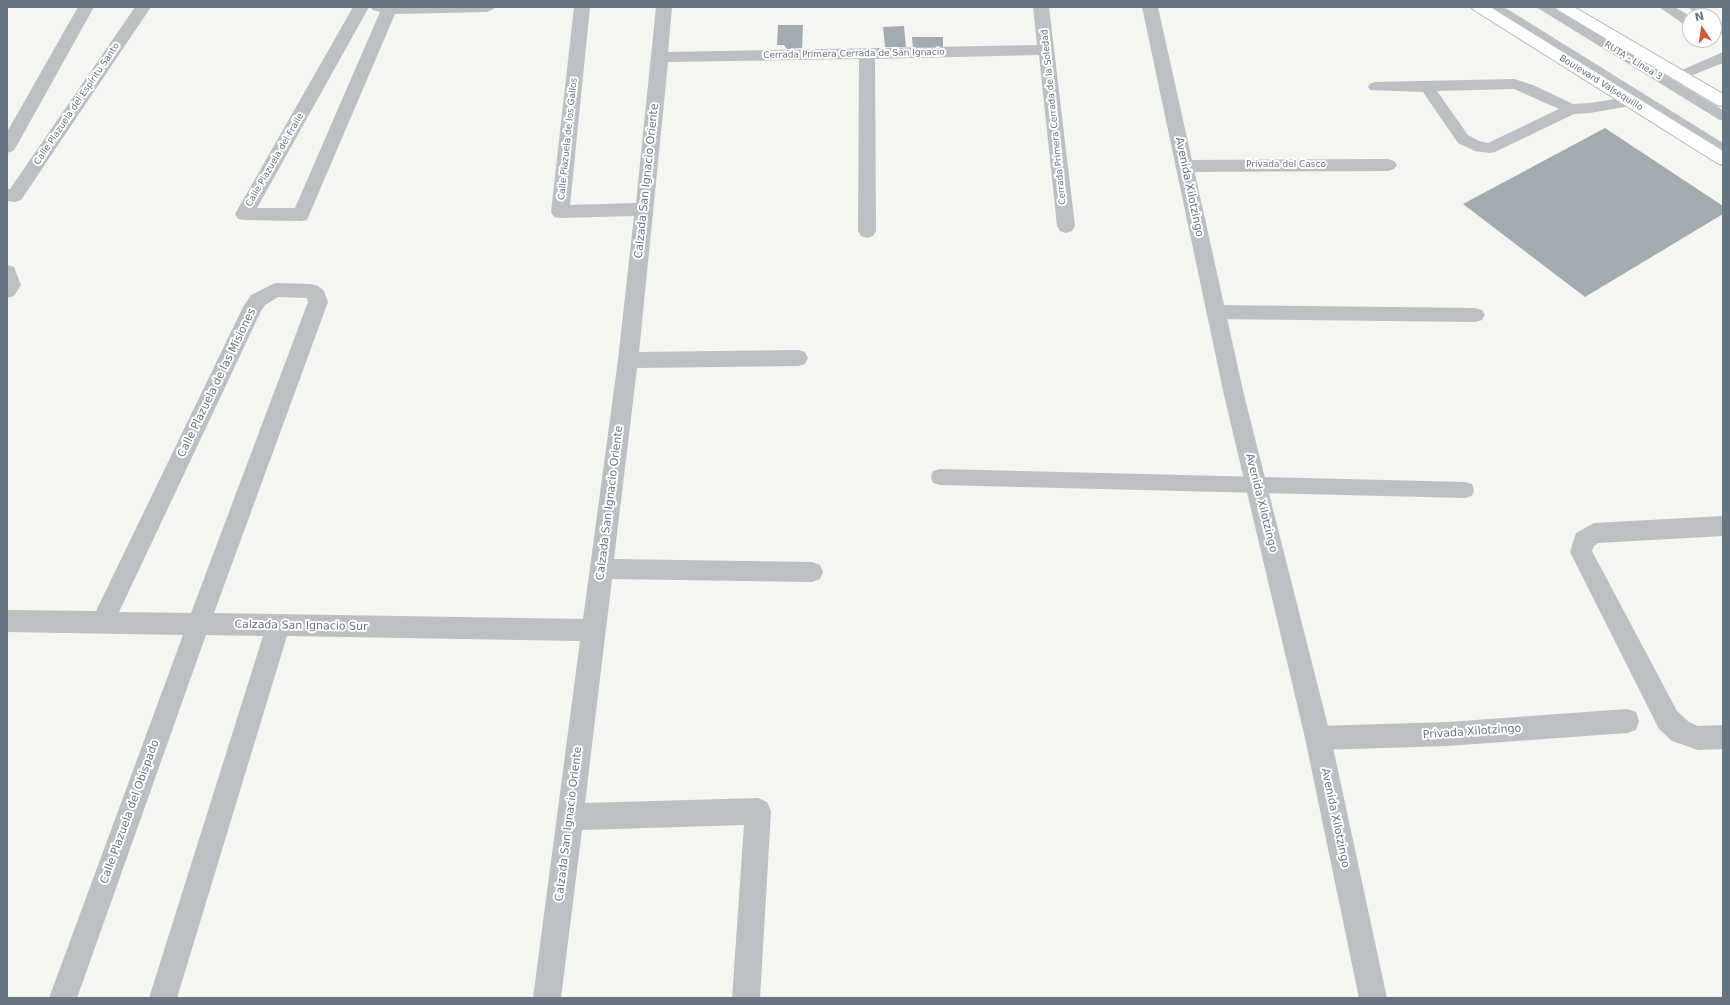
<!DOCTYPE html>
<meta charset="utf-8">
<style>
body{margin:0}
#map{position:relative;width:1730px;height:1005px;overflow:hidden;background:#f5f5f2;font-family:"DejaVu Sans",sans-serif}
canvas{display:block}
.frame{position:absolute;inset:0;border:8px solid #677580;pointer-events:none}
.north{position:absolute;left:1682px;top:8px;width:40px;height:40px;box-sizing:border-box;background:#fff;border:1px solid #c2c8cc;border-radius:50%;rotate:347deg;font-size:11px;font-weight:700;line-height:16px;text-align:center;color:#677580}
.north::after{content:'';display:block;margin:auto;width:14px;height:18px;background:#cf5a38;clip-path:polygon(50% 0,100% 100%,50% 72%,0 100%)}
</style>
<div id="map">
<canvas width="1730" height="1005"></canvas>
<div class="frame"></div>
<div class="north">N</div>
</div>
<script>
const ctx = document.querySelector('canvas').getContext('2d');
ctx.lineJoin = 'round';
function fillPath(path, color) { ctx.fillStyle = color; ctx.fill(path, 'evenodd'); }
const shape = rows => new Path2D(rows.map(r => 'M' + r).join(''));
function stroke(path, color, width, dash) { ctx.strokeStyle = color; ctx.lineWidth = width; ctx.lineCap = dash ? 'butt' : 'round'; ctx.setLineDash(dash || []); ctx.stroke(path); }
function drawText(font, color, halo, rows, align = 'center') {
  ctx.font = font + ' "DejaVu Sans",sans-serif'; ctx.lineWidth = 4; ctx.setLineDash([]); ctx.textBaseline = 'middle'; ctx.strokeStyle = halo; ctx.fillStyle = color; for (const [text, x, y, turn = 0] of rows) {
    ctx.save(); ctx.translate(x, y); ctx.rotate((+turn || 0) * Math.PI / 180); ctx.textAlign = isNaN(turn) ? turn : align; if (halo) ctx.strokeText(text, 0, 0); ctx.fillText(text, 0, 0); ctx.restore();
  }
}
const building = shape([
 [778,25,803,25,802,48,787,49,784,45,777,45],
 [904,26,906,47,885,47,883,27],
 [912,37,943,37,943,49,913,49],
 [1605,128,1723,206,1723,214,1585,297,1463,204]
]);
const service = shape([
 [1488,7,1504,7,1723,143,1723,155,1718,154,1636,102,1630,106,1590,113,1574,114,1495,152,1490,153,1475,151,1458,143,1423,92,1370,90,1368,87,1370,84,1375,82,1514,79,1533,85,1573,104,1590,103,1628,97,1488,7],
 [1514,89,1559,109,1488,143,1479,141,1468,135,1437,91,1514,89],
 [1536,7,1552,7,1723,110,1723,121,1718,119,1536,7],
 [1659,7,1675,7,1690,16,1690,26,1685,25,1659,7],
 [1688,7,1703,7,1713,16,1698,16,1688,7],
 [1714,19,1723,24,1723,35,1714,30,1714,19],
 [1723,52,1723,63,1680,80,1675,79,1673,76,1675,73,1723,52],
 [940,469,1465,482,1472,484,1474,490,1472,496,1465,498,940,485,933,483,931,477,933,471,940,469]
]);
const minor = shape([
 [78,7,94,7,16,147,13,151,7,153,7,132,78,7],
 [135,7,151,7,21,200,15,202,7,201,7,189,10,189,135,7],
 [353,7,369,7,257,208,295,208,380,12,373,10,370,7,495,7,492,10,487,12,395,14,307,220,301,221,244,220,238,219,235,214,353,7],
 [574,7,590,7,570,205,636,203,656,7,672,7,668,52,1037,45,1033,7,1049,7,1075,226,1072,231,1066,233,1060,231,1057,226,1039,55,875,59,876,231,873,236,867,238,861,236,858,231,859,59,668,62,639,352,798,350,805,352,808,358,805,364,798,366,637,368,614,559,812,562,820,565,823,572,820,579,812,582,612,579,585,803,758,798,767,802,771,811,760,998,732,998,744,825,582,830,561,998,533,998,580,641,287,636,177,998,149,998,263,636,206,635,77,998,49,998,183,635,7,632,7,610,96,611,243,307,251,295,275,283,311,284,318,286,324,291,328,302,214,613,583,619,618,360,634,216,560,218,554,217,551,212,574,7],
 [278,297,307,298,308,302,191,613,119,612,261,311,265,305,278,297],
 [1388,159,1394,161,1397,165,1394,169,1388,171,1184,172,1178,170,1175,166,1178,162,1184,160,1388,159],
 [7,265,14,267,21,285,14,296,7,298,7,265],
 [1216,305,1475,308,1482,310,1485,315,1482,320,1475,322,1216,319,1209,317,1206,312,1209,307,1216,305],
 [1723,516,1723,536,1598,543,1594,546,1592,551,1677,711,1689,722,1698,726,1723,725,1723,749,1698,750,1672,741,1659,729,1570,552,1576,533,1594,523,1723,516],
 [1627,709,1636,712,1639,721,1636,730,1627,733,1448,746,1318,750,1309,747,1305,738,1309,729,1318,726,1448,722,1627,709]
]);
const tertiary = shape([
 [1142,7,1158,7,1244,395,1331,738,1387,998,1359,998,1305,738,1224,395,1142,7]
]);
const primary = shape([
 [1471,7,1490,7,1723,151,1723,165,1717,163,1474,10,1471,7],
 [1555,7,1574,7,1723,94,1723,106,1717,105,1558,10,1555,7]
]);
const farStreetnames = [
 ["Cerrada Primera Cerrada de San Ignacio",854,54,-1],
 ["RUTA - Línea 3",1633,61,31],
 ["Boulevard Valsequillo",1601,83,32],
 ["Calle Plazuela del Espíritu Santo",77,104,-56],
 ["Cerrada Primera Cerrada de la Soledad",1054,117,-96],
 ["Calle Plazuela de los Gallos",568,139,-84],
 ["Calle Plazuela del Fraile",275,160,-60],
 ["Privada del Casco",1286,165]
];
const streetNames = [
 ["Calzada San Ignacio Oriente",647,181,-84],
 ["Avenida Xilotzingo",1189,187,78],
 ["Calle Plazuela de las Misiones",217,383,-64],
 ["Calzada San Ignacio Oriente",610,503,-83],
 ["Avenida Xilotzingo",1261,503,76],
 ["Calzada San Ignacio Sur",301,626,1],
 ["Privada Xilotzingo",1472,732,-4],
 ["Calle Plazuela del Obispado",130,812,-70],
 ["Avenida Xilotzingo",1335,818,78],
 ["Calzada San Ignacio Oriente",569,824,-83]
];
fillPath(building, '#a4abb0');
stroke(primary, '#b0b4b7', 2);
fillPath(service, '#bcc0c3');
fillPath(minor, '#bcc0c3');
fillPath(tertiary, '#bcc0c3');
fillPath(primary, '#fff');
drawText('9px', '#677580', '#fff', farStreetnames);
drawText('11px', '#677580', '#fff', streetNames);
</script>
